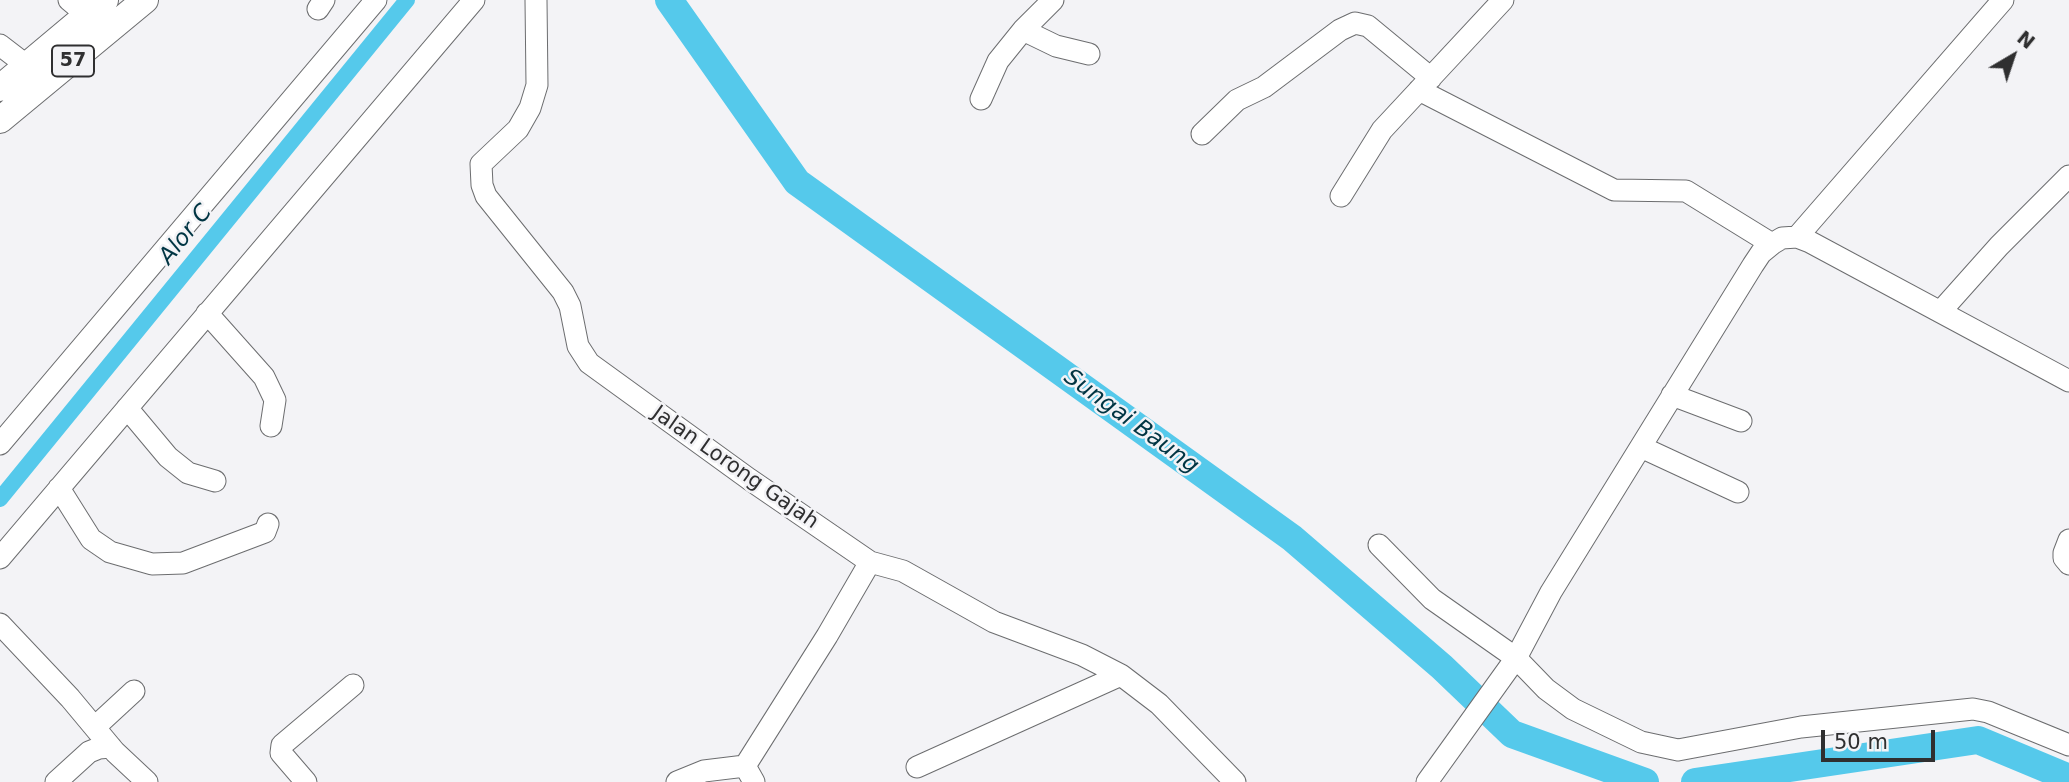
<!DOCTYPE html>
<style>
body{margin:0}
#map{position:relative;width:2069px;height:782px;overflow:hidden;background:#f3f3f6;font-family:"DejaVu Sans",sans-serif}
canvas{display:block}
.north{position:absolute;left:1978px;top:21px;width:70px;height:70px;-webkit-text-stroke:5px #f3f3f6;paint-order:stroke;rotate:39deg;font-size:19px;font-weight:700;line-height:28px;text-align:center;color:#2f2f30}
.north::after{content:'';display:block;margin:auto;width:24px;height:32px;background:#2f2f30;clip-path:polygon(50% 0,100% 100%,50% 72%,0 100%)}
.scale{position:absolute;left:1821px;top:730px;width:114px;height:32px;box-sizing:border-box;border:4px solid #2f2f30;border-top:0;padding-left:9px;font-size:21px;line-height:24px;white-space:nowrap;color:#2f2f30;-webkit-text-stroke:5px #f3f3f6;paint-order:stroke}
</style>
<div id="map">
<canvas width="2069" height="782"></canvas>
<div class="north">N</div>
<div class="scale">50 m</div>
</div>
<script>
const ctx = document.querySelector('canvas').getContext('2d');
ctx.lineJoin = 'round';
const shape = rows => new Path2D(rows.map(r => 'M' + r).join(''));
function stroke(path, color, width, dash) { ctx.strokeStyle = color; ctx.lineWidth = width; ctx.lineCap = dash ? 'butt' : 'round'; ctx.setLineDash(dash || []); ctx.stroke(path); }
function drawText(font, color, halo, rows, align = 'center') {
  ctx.font = font + ' "DejaVu Sans",sans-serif'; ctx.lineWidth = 5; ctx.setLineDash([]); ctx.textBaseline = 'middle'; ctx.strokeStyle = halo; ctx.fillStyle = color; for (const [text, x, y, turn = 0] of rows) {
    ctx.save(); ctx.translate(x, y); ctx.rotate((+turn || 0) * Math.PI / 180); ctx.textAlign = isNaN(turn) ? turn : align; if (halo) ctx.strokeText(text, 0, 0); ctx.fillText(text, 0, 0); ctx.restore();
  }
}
const canal = shape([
 [0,499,407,0]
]);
const river = shape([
 [669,0,797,182,1292,538,1442,667,1512,734,1645,782],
 [1695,782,1978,740,2069,778]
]);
const minor = shape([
 [69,0,87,15],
 [536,0,537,85,530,108,518,129,481,164,482,185,486,196,563,292,570,306,578,346,589,363,749,479,870,562,903,571,994,622,1082,655,1121,675,1159,704,1235,782],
 [318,9,324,0],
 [1023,30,1056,46,1089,54],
 [0,45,26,65],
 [1419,90,1614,190,1686,191,1772,244],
 [981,99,998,61,1023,30,1053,0],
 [1202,134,1237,100,1264,87,1340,30,1355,23,1368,26,1431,78],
 [1341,196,1382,130,1503,0],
 [1797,237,2003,0],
 [1941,311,1999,246,2069,176],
 [207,313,264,377,275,400,271,426],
 [1672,395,1741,421],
 [127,408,168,457,188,473,215,481],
 [0,444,376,0],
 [1641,447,1738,492],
 [59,488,91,539,110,552,152,564,183,563,265,532,268,524],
 [2069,540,2064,553,2064,558,2069,564],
 [1379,545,1432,599,1516,658,1546,689,1573,709,1641,742,1678,750,1801,727,1973,709,1988,712,2069,745],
 [0,558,474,0],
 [0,624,70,698,115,752,147,782],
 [95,727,134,691],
 [745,766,827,636,870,562],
 [917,767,1121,675],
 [56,782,89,752,99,748,111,747],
 [306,782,281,753,282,745,353,685],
 [677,782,704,771,745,766,754,782],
 [1427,782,1516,658,1551,592,1753,265,1761,253,1772,244,1782,238,1797,237,1810,242,2069,381]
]);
const major = shape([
 [0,88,105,0],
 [0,120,145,0]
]);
const shields = [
 [73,61,42]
];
const shieldNames = [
 ["57",73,61]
];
const streetNames = [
 ["Jalan Lorong Gajah",735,468,35]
];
const waterNames = [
 ["Alor C",186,235,-51],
 ["Sungai Baung",1131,422,36]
];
stroke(canal, '#55c9eb', 16);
stroke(river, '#55c9eb', 28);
stroke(minor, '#6c6d6f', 23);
stroke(major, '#6c6d6f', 28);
stroke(minor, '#fff', 21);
stroke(major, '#fff', 26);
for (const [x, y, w] of shields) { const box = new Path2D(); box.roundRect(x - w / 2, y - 15.5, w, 31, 5); ctx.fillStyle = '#f3f3f6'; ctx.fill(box); stroke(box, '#2f2f30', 2); }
drawText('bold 19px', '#2f2f30', null, shieldNames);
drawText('21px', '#2f2f30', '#f3f3f6', streetNames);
drawText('italic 23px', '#003543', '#f3f3f6', waterNames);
</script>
